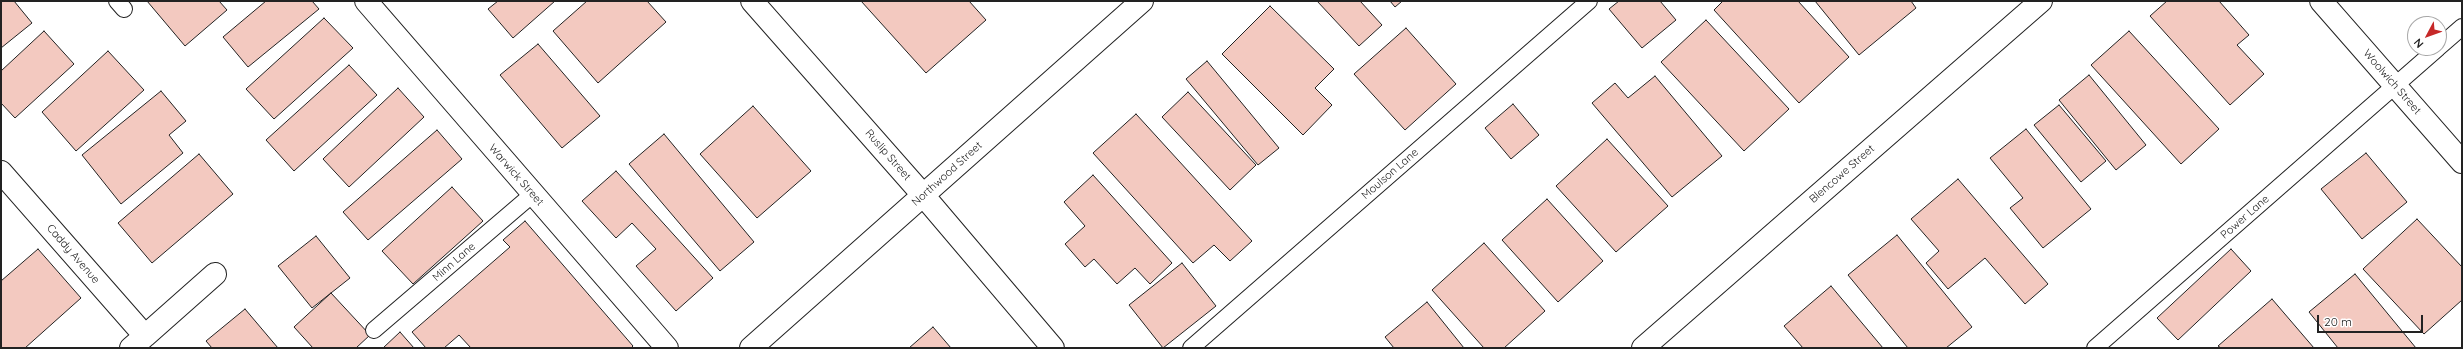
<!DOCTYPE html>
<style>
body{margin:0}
#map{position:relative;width:2463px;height:349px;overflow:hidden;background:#fff;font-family:Quicksand,sans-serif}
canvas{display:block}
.frame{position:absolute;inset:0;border:2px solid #222;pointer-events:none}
.north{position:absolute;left:2407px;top:16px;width:40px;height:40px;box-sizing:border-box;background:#fff;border:1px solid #a7a7a7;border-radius:50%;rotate:229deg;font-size:11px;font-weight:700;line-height:16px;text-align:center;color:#222}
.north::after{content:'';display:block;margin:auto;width:14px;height:18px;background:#c62828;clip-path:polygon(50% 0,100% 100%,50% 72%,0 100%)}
.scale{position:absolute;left:2317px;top:315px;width:106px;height:18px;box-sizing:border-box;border:2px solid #222;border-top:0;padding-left:5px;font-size:12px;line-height:14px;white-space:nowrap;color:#222;-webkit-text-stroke:3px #fff;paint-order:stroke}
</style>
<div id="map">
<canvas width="2463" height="349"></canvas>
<div class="frame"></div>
<div class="north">N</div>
<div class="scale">20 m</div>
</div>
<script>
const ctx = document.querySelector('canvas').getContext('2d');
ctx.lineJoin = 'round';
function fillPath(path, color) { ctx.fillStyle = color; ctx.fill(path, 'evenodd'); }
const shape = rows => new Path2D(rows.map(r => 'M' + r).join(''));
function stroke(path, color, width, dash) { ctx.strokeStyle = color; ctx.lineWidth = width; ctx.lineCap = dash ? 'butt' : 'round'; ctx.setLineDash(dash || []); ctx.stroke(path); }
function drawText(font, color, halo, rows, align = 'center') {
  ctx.font = font + ' Quicksand,sans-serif'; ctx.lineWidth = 3; ctx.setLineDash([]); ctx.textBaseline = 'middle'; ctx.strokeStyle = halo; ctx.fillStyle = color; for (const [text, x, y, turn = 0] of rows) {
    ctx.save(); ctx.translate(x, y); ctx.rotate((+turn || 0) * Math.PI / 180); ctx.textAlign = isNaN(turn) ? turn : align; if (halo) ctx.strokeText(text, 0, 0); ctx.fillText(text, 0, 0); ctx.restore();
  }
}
const building = shape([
 [1,1,14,1,32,23,1,48,1,1],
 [147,1,219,1,227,10,185,46,147,1],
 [266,1,312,1,319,9,248,67,223,37,266,1],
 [498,1,555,1,513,38,488,9,498,1],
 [587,1,647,1,666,22,598,83,553,31,587,1],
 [861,1,969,1,986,20,926,73,861,1],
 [1317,1,1360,1,1382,25,1359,46,1317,1],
 [1390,1,1402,1,1395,7,1390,1],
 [1619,1,1660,1,1676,20,1642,48,1609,9,1619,1],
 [1723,1,1798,1,1849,57,1799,103,1714,10,1723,1],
 [1815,1,1911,1,1916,8,1859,55,1815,1],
 [2167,1,2219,1,2249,35,2237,45,2264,74,2230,105,2150,16,2167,1],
 [1270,6,1334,69,1315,88,1332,105,1303,135,1222,54,1270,6],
 [324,18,353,48,274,119,246,89,324,18],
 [1706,20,1789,109,1744,151,1661,62,1706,20],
 [1406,28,1456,84,1405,130,1354,74,1406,28],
 [44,31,74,64,15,118,1,103,1,71,44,31],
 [2129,31,2219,129,2181,164,2091,65,2129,31],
 [538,44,600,116,562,148,500,75,538,44],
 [108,51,144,90,76,151,42,112,108,51],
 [1207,61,1279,148,1258,165,1186,79,1207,61],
 [349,65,377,95,294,171,266,140,349,65],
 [2089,75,2146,145,2116,170,2059,100,2089,75],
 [1655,76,1722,156,1672,197,1592,103,1615,83,1628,98,1655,76],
 [398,88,424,117,349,187,323,159,398,88],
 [161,91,186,121,169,135,183,153,121,204,82,155,161,91],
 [1188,92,1256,165,1230,190,1162,117,1188,92],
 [1513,104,1539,135,1511,159,1485,128,1513,104],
 [2059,105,2106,161,2081,182,2034,125,2059,105],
 [753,106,811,171,757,218,700,154,753,106],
 [1136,114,1252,241,1230,261,1214,245,1193,263,1093,153,1136,114],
 [2026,129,2091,209,2043,248,2010,208,2023,198,1990,158,2026,129],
 [437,130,462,159,368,240,343,212,437,130],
 [664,134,754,242,720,271,629,164,664,134],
 [1607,139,1668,206,1616,252,1556,186,1607,139],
 [2366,153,2407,202,2362,239,2321,189,2366,153],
 [199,154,233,194,152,263,118,223,199,154],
 [616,171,713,278,676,311,636,266,656,249,632,223,616,238,582,201,616,171],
 [1093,175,1172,263,1150,284,1135,268,1117,284,1094,259,1085,267,1065,244,1085,226,1064,202,1093,175],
 [1958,179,2048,284,2025,304,1985,258,1948,289,1926,263,1939,251,1911,219,1958,179],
 [452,187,483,221,413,284,382,251,452,187],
 [1547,199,1603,261,1558,302,1502,240,1547,199],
 [2417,219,2462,267,2462,300,2424,334,2363,269,2417,219],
 [525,221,633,346,631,348,471,348,459,335,444,348,426,348,412,332,510,247,503,240,525,221],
 [1897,235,1972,327,1946,348,1908,348,1848,275,1897,235],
 [316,236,350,278,312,308,278,266,316,236],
 [1484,243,1545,311,1504,348,1484,348,1432,290,1484,243],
 [38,249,81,298,25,348,1,348,1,281,38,249],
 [2231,249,2251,271,2178,340,2157,318,2231,249],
 [1182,263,1216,306,1163,348,1129,305,1182,263],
 [2355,274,2416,348,2338,348,2309,312,2355,274],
 [1831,286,1883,348,1803,348,1784,326,1831,286],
 [331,293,370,335,356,348,313,348,294,327,331,293],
 [2272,299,2314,348,2221,348,2218,346,2272,299],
 [1427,302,1464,348,1394,348,1385,337,1427,302],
 [245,309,278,348,212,348,206,341,245,309],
 [933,327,951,348,909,348,933,327],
 [400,332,414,348,383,348,400,332]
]);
const service = shape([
 [117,1,124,9],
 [2439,47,2462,27],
 [374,330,533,194],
 [1191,348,1589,1],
 [2095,348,2438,48]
]);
const minor = shape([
 [366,1,667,348],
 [752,1,923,195,1053,348],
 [2321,1,2462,162],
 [1,172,145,336,131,348],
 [145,336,215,274],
 [751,348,1142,1],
 [1643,348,2041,1]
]);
const streetNames = [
 ["Woolwich Street",2392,82,49],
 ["Ruslip Street",888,155,49],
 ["Northwood Street",947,174,-42],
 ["Moulson Lane",1390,174,-41],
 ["Blencowe Street",1842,174,-41],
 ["Warwick Street",516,175,49],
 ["Power Lane",2245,217,-41],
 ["Caddy Avenue",73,254,49],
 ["Minn Lane",454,262,-41]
];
fillPath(building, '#f3c9c0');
stroke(building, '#222', 1);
stroke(service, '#222', 18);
stroke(minor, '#222', 24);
stroke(service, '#fff', 16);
stroke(minor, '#fff', 22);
drawText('11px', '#222', '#fff', streetNames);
</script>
